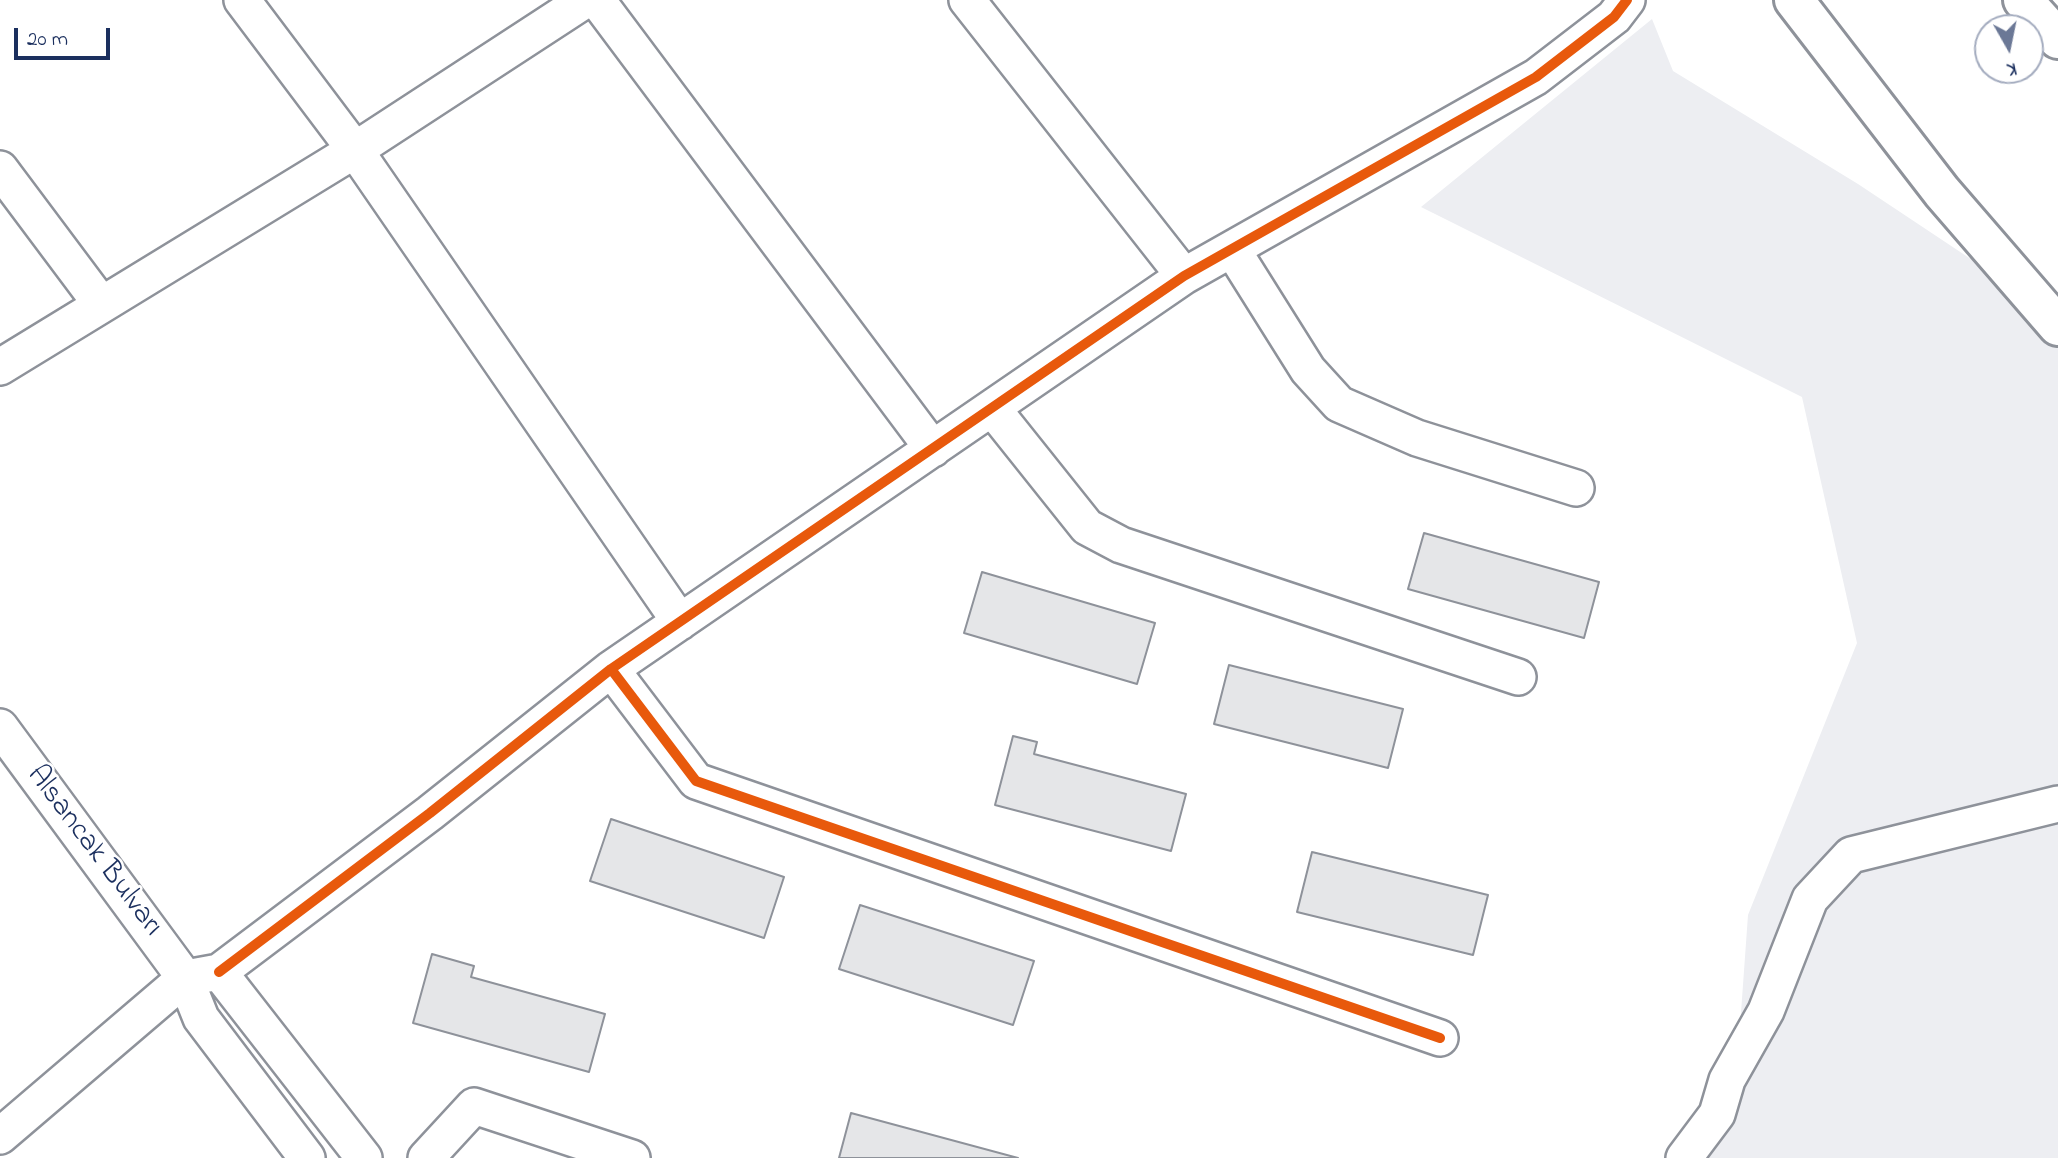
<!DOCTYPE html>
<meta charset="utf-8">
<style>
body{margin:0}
#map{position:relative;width:2058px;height:1158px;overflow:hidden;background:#fff;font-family:"Indie Flower",sans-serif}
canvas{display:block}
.north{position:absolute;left:1974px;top:14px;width:70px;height:70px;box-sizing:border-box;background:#fff;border:2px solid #a4acbf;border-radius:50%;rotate:171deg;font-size:19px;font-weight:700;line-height:28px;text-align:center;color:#1b2f5e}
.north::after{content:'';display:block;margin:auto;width:24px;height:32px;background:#6b7896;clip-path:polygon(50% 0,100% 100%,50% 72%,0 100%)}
.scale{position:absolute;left:14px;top:28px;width:96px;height:32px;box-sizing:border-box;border:4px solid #1b2f5e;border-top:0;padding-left:9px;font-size:21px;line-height:24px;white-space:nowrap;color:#1b2f5e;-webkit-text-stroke:5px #fff;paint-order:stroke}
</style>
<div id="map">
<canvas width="2058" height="1158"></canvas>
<div class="north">K</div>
<div class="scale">20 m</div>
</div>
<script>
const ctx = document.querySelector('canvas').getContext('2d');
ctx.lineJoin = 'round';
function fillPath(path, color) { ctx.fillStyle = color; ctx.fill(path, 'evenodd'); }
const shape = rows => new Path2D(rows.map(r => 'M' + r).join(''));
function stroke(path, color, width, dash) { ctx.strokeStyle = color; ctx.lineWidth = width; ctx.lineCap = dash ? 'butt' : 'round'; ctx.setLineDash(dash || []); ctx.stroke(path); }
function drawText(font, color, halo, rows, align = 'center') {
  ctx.font = font + ' "Indie Flower",sans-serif'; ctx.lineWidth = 5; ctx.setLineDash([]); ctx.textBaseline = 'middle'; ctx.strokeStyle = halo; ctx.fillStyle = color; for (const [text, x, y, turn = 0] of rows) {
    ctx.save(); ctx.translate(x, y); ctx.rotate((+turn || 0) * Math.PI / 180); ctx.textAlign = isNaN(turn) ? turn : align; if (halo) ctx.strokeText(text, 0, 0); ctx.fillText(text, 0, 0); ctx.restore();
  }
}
const green = shape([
 [1652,19,1673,71,1858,184,2058,317,2058,1158,1686,1158,1734,1110,1748,915,1857,643,1802,397,1421,207]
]);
const building = shape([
 [1424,533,1599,582,1584,638,1408,589,1424,533],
 [982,572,1155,623,1137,684,964,633,982,572],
 [1229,665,1403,709,1388,768,1214,724,1229,665],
 [1013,736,1037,742,1034,754,1186,794,1171,851,995,805,1013,736],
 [611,819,784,877,764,938,590,881,611,819],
 [1312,852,1488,895,1473,955,1297,912,1312,852],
 [860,905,1034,961,1013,1025,839,969,860,905],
 [432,954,474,966,471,977,605,1014,589,1072,413,1023,432,954],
 [851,1113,1018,1158,839,1158,851,1113]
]);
const minor = shape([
 [242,0,355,150,680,622],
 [597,0,933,449],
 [967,0,1184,276],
 [0,169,101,304],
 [1232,249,1308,370,1339,404,1417,438,1576,488],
 [0,367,355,150,585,0],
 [992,408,1087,527,1121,545,1518,677],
 [611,669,696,781,1440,1038],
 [0,727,185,978,201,1018,307,1158],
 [219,972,430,813,611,669,1184,276,1536,77,1614,17,1627,0],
 [197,976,219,972,364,1158],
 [0,1136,185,978],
 [426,1158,474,1106,632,1158],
 [1684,1158,1717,1114,1727,1080,1766,1011,1810,899,1851,855,2058,804]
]);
const tertiary = shape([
 [1794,0,1942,192,2058,326],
 [2023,0,2058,39]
]);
const cycleway = shape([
 [611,669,696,781,1440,1038],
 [219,972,430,813,611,669,1184,276,1536,77,1614,17,1627,0]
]);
const streetNames = [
 ["Alsancak Bulvarı",93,852,53]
];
fillPath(green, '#edeef2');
fillPath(building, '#e5e6e8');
stroke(building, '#8e929a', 2);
stroke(minor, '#8e929a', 40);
stroke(tertiary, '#8e929a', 44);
stroke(minor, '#fff', 35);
stroke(tertiary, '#fff', 38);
stroke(cycleway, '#e8590c', 10);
drawText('30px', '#1b2f5e', '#fff', streetNames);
</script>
